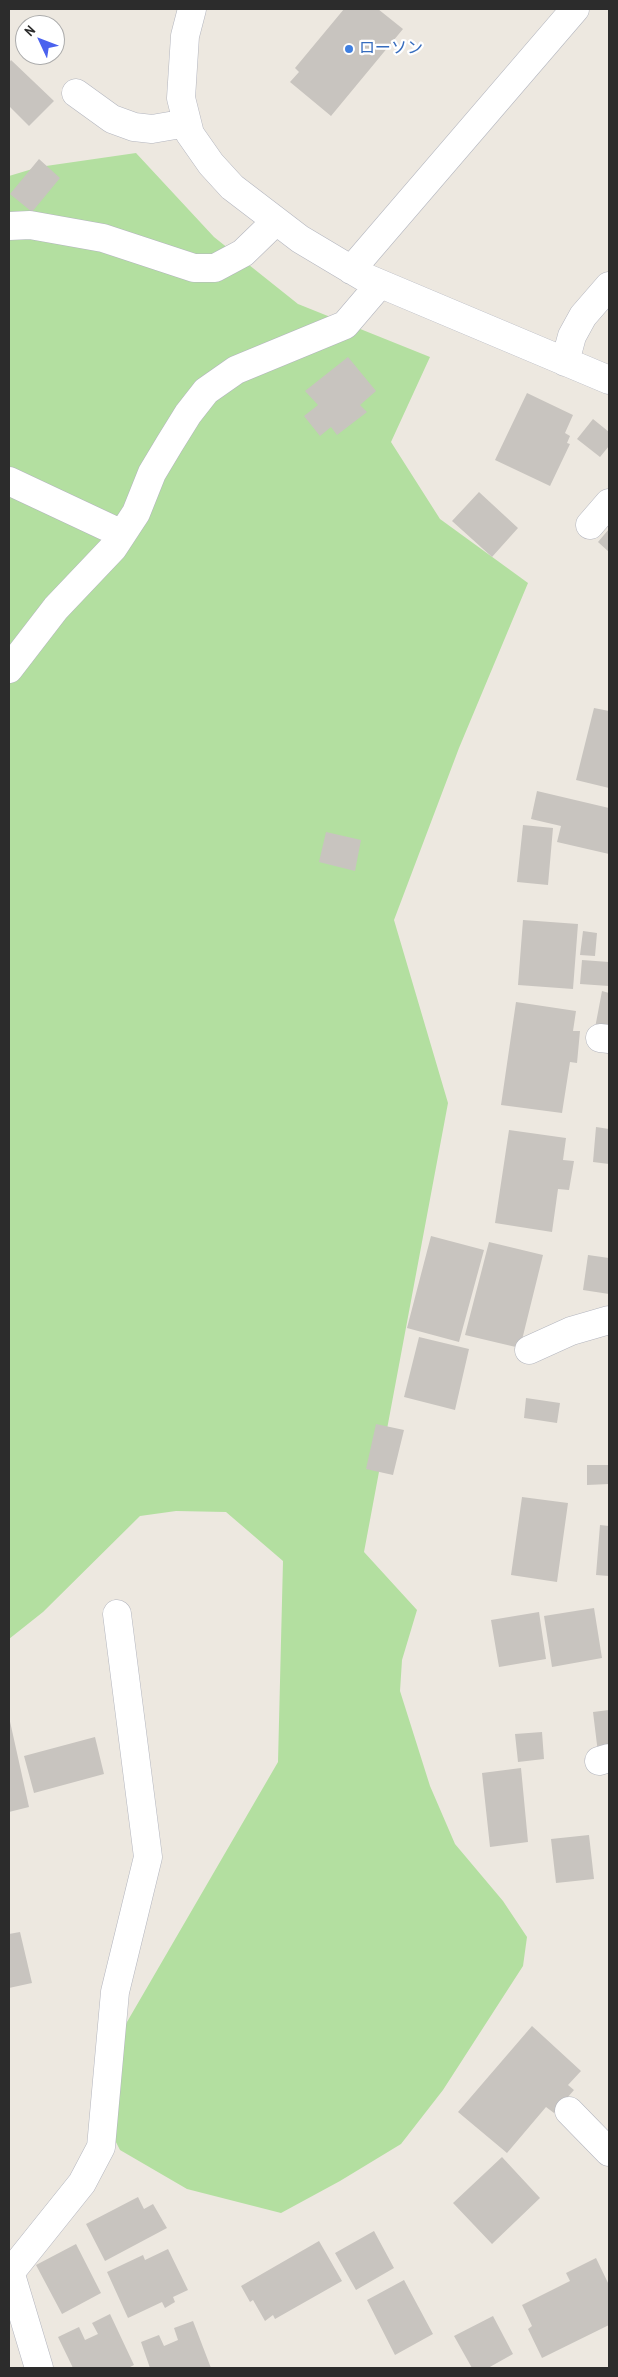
<!DOCTYPE html>
<meta charset="utf-8">
<style>
body{margin:0}
#map{position:relative;width:618px;height:2377px;overflow:hidden;background:#ede8e0;font-family:"Archivo Narrow",sans-serif}
canvas{display:block}
.frame{position:absolute;inset:0;border:10px solid #2c2c2c;pointer-events:none}
.north{position:absolute;left:15px;top:15px;width:50px;height:50px;box-sizing:border-box;background:#fff;border:1px solid #ababab;border-radius:50%;rotate:313deg;font-size:14px;font-weight:700;line-height:20px;text-align:center;color:#2c2c2c}
.north::after{content:'';display:block;margin:auto;width:18px;height:22px;background:#4b62ee;clip-path:polygon(50% 0,100% 100%,50% 72%,0 100%)}
</style>
<div id="map">
<canvas width="618" height="2377"></canvas>
<div class="frame"></div>
<div class="north">N</div>
</div>
<script>
const ctx = document.querySelector('canvas').getContext('2d');
ctx.lineJoin = 'round';
function fillPath(path, color) { ctx.fillStyle = color; ctx.fill(path, 'evenodd'); }
const shape = rows => new Path2D(rows.map(r => 'M' + r).join(''));
function stroke(path, color, width, dash) { ctx.strokeStyle = color; ctx.lineWidth = width; ctx.lineCap = dash ? 'butt' : 'round'; ctx.setLineDash(dash || []); ctx.stroke(path); }
function drawText(font, color, halo, rows, align = 'center') {
  ctx.font = font + ' "Archivo Narrow","Noto Sans JP",sans-serif'; ctx.lineWidth = 4.5; ctx.setLineDash([]); ctx.textBaseline = 'middle'; ctx.strokeStyle = halo; ctx.fillStyle = color; for (const [text, x, y, turn = 0] of rows) {
    ctx.save(); ctx.translate(x, y); ctx.rotate((+turn || 0) * Math.PI / 180); ctx.textAlign = isNaN(turn) ? turn : align; if (halo) ctx.strokeText(text, 0, 0); ctx.fillText(text, 0, 0); ctx.restore();
  }
}
const green = shape([
 [136,153,214,237,298,304,430,357,391,442,440,519,528,583,459,748,394,920,448,1103,364,1552,417,1610,402,1660,400,1691,430,1786,455,1844,503,1901,527,1937,523,1966,443,2090,401,2144,340,2181,281,2213,187,2189,120,2150,97,2105,120,2034,278,1762,283,1561,226,1512,176,1511,140,1516,43,1612,9,1639,9,176,39,167]
]);
const building = shape([
 [344,9,378,9,403,29,331,116,290,82,299,72,295,68],
 [11,60,54,101,29,126,9,106,9,63],
 [39,159,60,178,32,212,10,194],
 [348,357,376,391,360,405,367,412,337,435,331,427,320,436,304,416,318,405,305,391],
 [527,393,573,415,565,433,570,436,567,443,570,444,550,486,495,460],
 [593,419,609,432,609,446,600,457,577,439],
 [479,492,518,528,492,557,452,521],
 [609,529,609,552,598,542],
 [594,708,609,711,609,788,576,780],
 [537,791,609,808,609,854,557,842,561,826,531,819],
 [523,825,553,828,548,885,517,882],
 [326,832,361,840,355,871,319,862],
 [523,920,578,924,573,989,518,985],
 [583,931,597,933,595,956,580,955],
 [582,960,609,962,609,986,580,984],
 [602,991,609,993,609,1030,595,1028],
 [516,1002,576,1011,573,1031,580,1031,577,1063,570,1062,562,1113,501,1105],
 [596,1127,609,1129,609,1164,593,1162],
 [509,1130,566,1138,563,1160,574,1161,569,1190,558,1189,552,1232,495,1223],
 [431,1236,484,1250,459,1342,407,1328],
 [489,1242,543,1255,520,1348,465,1335],
 [588,1255,609,1258,609,1294,583,1290],
 [419,1337,469,1349,455,1410,404,1397],
 [526,1398,560,1403,557,1423,524,1418],
 [376,1424,404,1430,393,1475,366,1469],
 [587,1465,609,1465,609,1484,587,1485],
 [522,1497,568,1503,557,1582,511,1575],
 [600,1525,609,1526,609,1576,596,1575],
 [594,1608,602,1658,552,1667,544,1616],
 [539,1612,546,1659,499,1667,491,1620],
 [609,1710,609,1751,598,1753,593,1712],
 [9,1717,29,1807,9,1812],
 [542,1732,544,1759,518,1762,515,1734],
 [95,1737,104,1774,34,1793,24,1756],
 [521,1768,528,1842,490,1847,482,1773],
 [589,1835,594,1879,556,1883,551,1839],
 [20,1932,32,1983,9,1988,9,1934],
 [532,2026,581,2071,568,2085,574,2090,554,2113,546,2107,507,2153,458,2112],
 [502,2157,540,2198,492,2244,453,2203],
 [138,2197,144,2209,153,2204,167,2228,105,2261,86,2224],
 [374,2231,394,2268,356,2290,335,2253],
 [319,2241,342,2281,275,2319,273,2315,265,2321,253,2300,250,2302,241,2286],
 [76,2244,101,2293,62,2314,36,2265],
 [168,2249,188,2290,173,2297,175,2302,165,2308,162,2302,128,2318,107,2272,143,2255,145,2260],
 [596,2258,609,2285,609,2325,542,2358,528,2329,532,2326,522,2305,570,2281,566,2273],
 [404,2280,433,2334,395,2355,367,2300],
 [110,2314,134,2365,128,2368,73,2368,58,2337,79,2327,85,2340,98,2334,92,2323],
 [493,2316,513,2354,488,2368,472,2368,454,2336],
 [193,2321,211,2368,150,2368,141,2342,159,2335,164,2346,178,2340,174,2328]
]);
const minor = shape([
 [192,9,185,36,181,98,190,134,211,164,232,187,300,239,362,276,609,380],
 [76,93,112,119,134,127,152,129,187,123],
 [9,226,30,225,103,238,194,268,215,268,243,253,276,221],
 [351,270,575,9],
 [565,362,572,336,583,316,609,286],
 [9,481,122,534],
 [590,525,609,503],
 [9,669,56,608,113,548,136,513,152,473,170,443,188,414,206,391,236,370,345,325,380,284],
 [600,1038,609,1039],
 [529,1350,571,1331,609,1320],
 [599,1761,609,1758],
 [569,2111,609,2152],
 [9,2268,39,2368],
 [10,2273,82,2183,101,2147,115,1992,148,1857,117,1614]
]);
const markers = [
 [349,49,5,"#3f7fe0"]
];
const shopNames = [
 ["ローソン",359,49]
];
fillPath(green, '#b3dfa0');
fillPath(building, '#c8c4bf');
stroke(minor, '#b3b5be', 29);
stroke(minor, '#fff', 28);
for (const [x, y, r, color] of markers) { const dot = new Path2D(); dot.arc(x, y, r, 0, 2 * Math.PI); ctx.fillStyle = color; ctx.fill(dot); stroke(dot, '#fff', 2); }
drawText('16px', '#366cbe', '#fff', shopNames, 'left');
</script>
